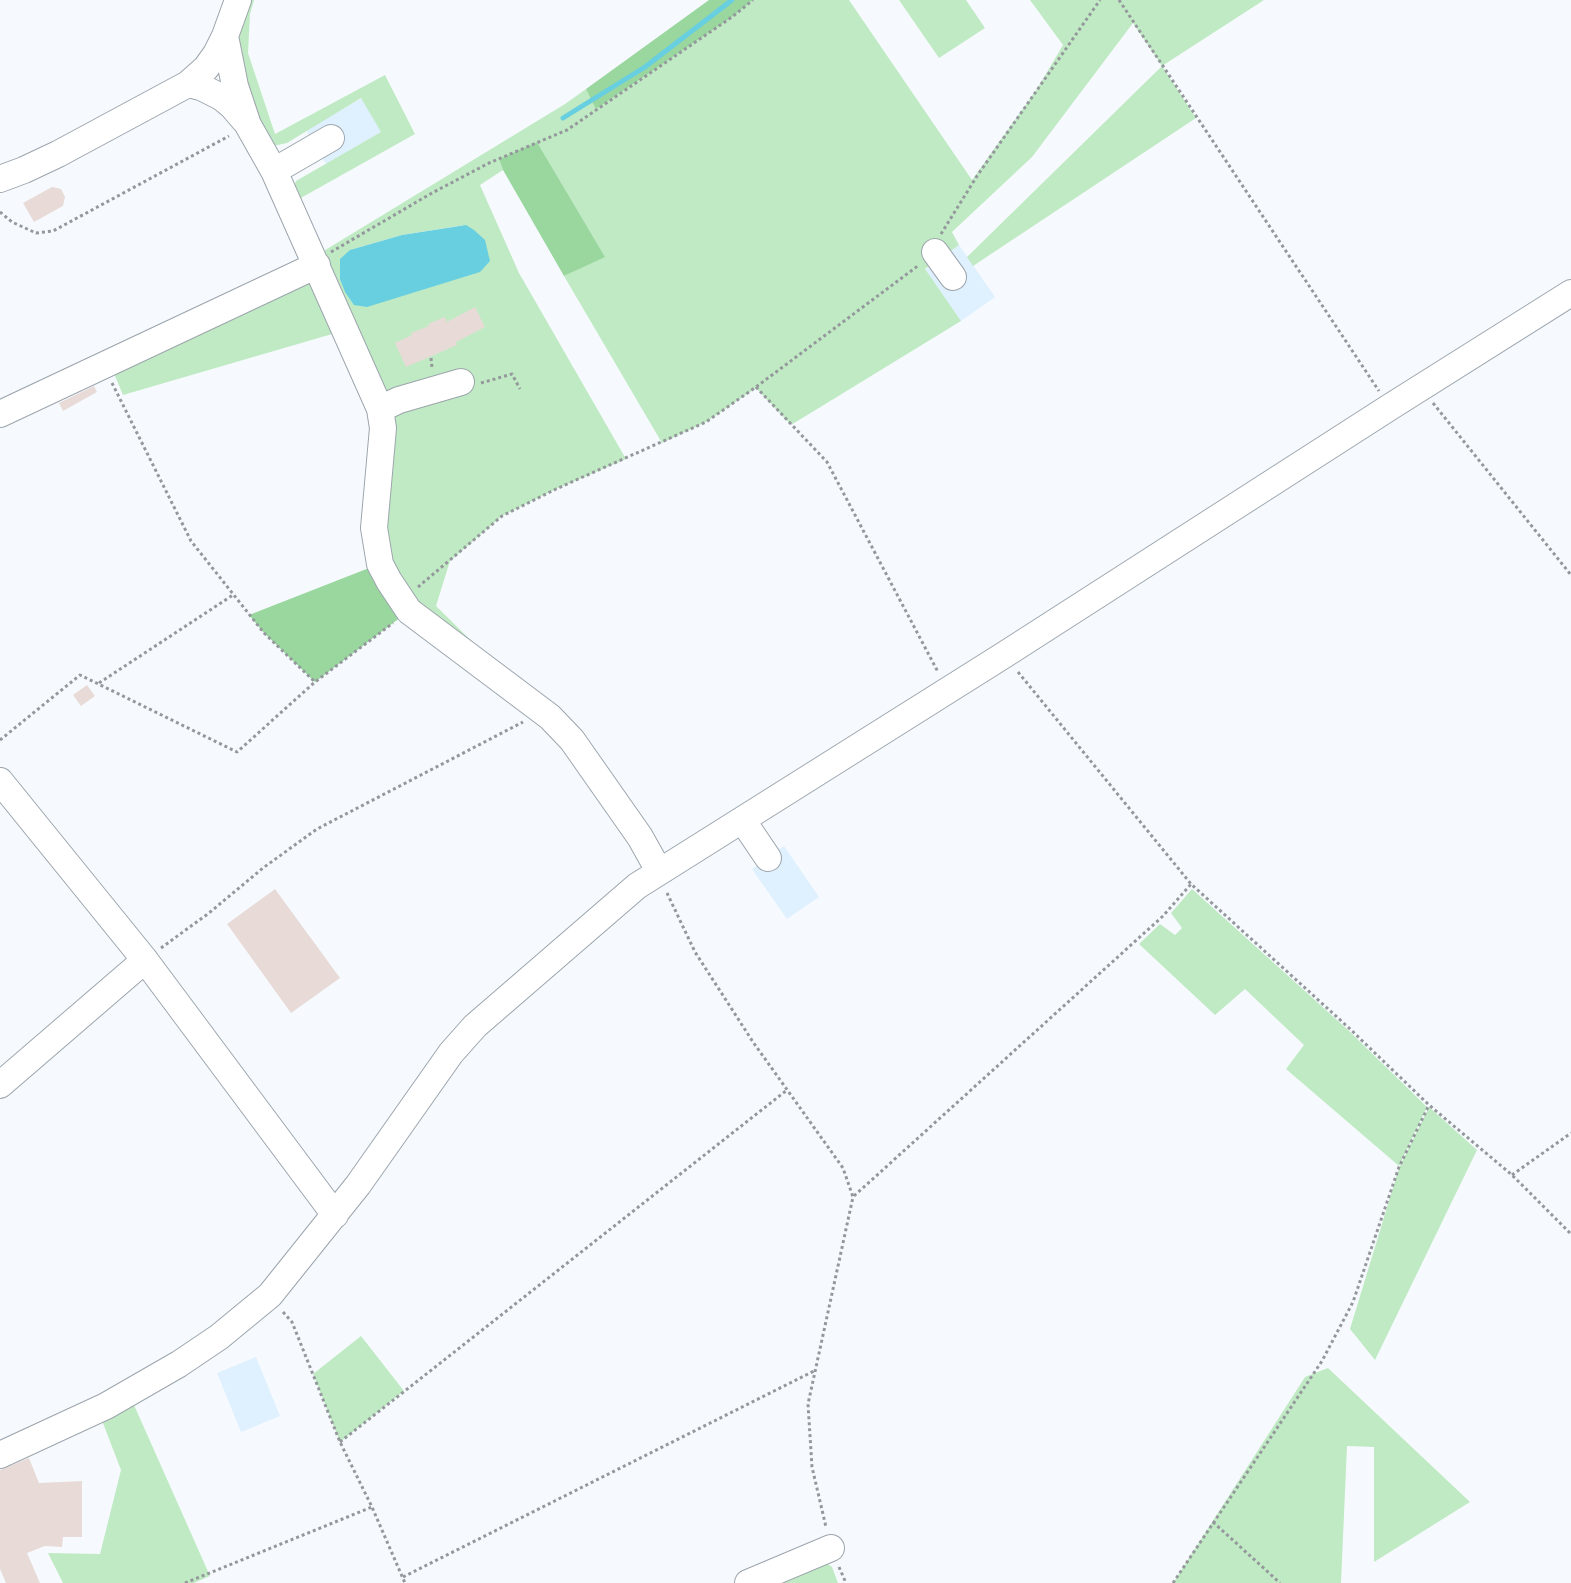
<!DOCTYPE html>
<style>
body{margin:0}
canvas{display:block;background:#f6fafe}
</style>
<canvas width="1571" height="1583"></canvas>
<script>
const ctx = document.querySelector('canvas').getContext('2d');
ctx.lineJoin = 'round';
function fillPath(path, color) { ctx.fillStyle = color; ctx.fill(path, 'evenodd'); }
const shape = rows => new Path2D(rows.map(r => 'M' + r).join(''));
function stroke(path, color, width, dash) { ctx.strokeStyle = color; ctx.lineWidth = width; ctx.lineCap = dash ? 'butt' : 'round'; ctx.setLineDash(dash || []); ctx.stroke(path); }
const built = shape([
 [362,98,381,132,326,164,306,130],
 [959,245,995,297,961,321,925,270],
 [784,846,819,897,787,919,752,869],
 [256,1357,280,1416,241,1432,217,1373]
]);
const green = shape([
 [248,0,254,0,250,14,248,53,275,134,385,75,415,134,299,199,293,188,296,181,381,132,361,98,287,143,273,146,267,142,247,92,236,36],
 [753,0,849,0,972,180,1037,89,1063,45,1030,0,1264,0,1162,66,1196,118,973,266,967,257,1162,66,1133,23,1032,157,952,232,959,245,925,269,961,321,791,425,756,388,706,422,662,443,564,276,604,256,537,142,499,159,503,170,480,185,519,273,626,459,556,489,502,516,450,561,436,606,501,670,441,628,394,576,382,536,394,440,322,252,565,104,586,89,597,108,732,17],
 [465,225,350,250,402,235],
 [899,0,966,0,985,28,939,58],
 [314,270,339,332,123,395,110,364],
 [1192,889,1348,1030,1427,1107,1399,1166,1286,1069,1304,1045,1245,989,1215,1015,1139,944,1160,924,1175,935,1182,928,1171,913],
 [1429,1107,1477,1150,1375,1360,1350,1329,1399,1168],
 [361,1336,404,1391,340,1442,313,1374],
 [1328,1368,1470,1502,1374,1562,1374,1447,1347,1446,1341,1583,1173,1583,1305,1377],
 [134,1405,210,1576,194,1583,63,1583,48,1553,100,1554,121,1470,101,1418],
 [821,1559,832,1567,838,1583,761,1583]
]);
const forest = shape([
 [709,0,753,0,732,17,596,109,586,89],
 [537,142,605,257,564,276,503,170,499,159],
 [369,568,401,617,315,682,264,633,249,615]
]);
const water = shape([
 [466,225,474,230,485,240,490,261,480,272,367,307,354,305,345,292,340,279,340,259,350,250,402,235]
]);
const stream = shape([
 [563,118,645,67,732,0]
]);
const building = shape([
 [52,187,61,189,65,197,63,206,34,222,23,203],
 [475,307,485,327,456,342,457,345,406,367,395,343,412,335,411,333,429,326,428,324,445,317,447,322],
 [94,386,97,392,63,411,59,403],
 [87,685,95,696,81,706,73,695],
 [275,889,340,978,291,1013,227,924],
 [29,1458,39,1483,82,1481,82,1537,63,1537,62,1547,45,1546,27,1553,40,1583,6,1583,0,1569,0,1470]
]);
const path = shape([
 [1119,0,1379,391],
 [0,212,12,222,36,233,53,231,229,136],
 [941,234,977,176,1100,0],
 [331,252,432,193,489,163,567,130,732,17,753,0],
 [431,358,432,368],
 [112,383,191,541,264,633,315,682],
 [481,383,512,374,520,389],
 [756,387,827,462,938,672],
 [1433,403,1571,575],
 [418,587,502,516,556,489,706,422,756,387,919,265],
 [1018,672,1191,884,1349,1028,1429,1105,1512,1175,1571,1234],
 [99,683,233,595],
 [0,740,80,675,237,752,315,682,393,623],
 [667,893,695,952,753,1042,843,1168,853,1197,808,1404,812,1467,826,1527],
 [161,948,209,913,263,868,317,829,523,722],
 [1512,1175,1571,1133],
 [854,1196,1163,916,1191,884],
 [283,1312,292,1322,340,1442,372,1507,405,1583],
 [340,1442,787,1090],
 [1213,1522,1280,1583],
 [839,1567,846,1583],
 [403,1577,814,1371],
 [185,1583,372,1507],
 [1173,1583,1322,1361,1353,1302,1399,1167,1429,1105]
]);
const minor = shape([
 [225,36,235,86,248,125,274,171,380,409,383,428,374,528,380,564,389,581,409,611,550,717,572,740,640,837,659,871],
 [188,84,201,87,221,97,232,106,244,120],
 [274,171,331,138],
 [0,179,24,170,58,154,188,84,206,68,216,54,225,36,238,0],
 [935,252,953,277],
 [380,409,399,400,461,382],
 [0,414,317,265],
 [0,781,145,960,335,1215],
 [743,821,768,858],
 [0,1085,145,960],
 [0,1455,106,1406,179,1364,219,1337,270,1295,358,1185,451,1053,475,1026,637,886,1004,655,1390,407,1571,293],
 [748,1583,831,1548]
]);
fillPath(built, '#dff0fe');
fillPath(green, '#c0eac3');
fillPath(forest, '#9ad79f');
fillPath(water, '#68cfe0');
stroke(stream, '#68cfe0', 5);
fillPath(building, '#e8dbd7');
stroke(minor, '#9ca5ad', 28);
stroke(path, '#94989c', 3, [3, 3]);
stroke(minor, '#fff', 26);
</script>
